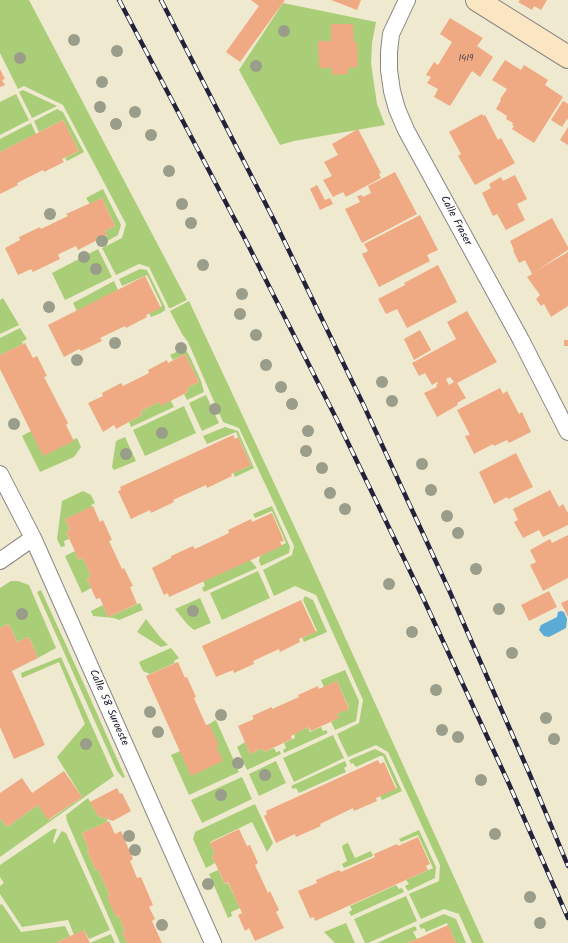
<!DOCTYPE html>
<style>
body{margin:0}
canvas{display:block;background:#efe9cf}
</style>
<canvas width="568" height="943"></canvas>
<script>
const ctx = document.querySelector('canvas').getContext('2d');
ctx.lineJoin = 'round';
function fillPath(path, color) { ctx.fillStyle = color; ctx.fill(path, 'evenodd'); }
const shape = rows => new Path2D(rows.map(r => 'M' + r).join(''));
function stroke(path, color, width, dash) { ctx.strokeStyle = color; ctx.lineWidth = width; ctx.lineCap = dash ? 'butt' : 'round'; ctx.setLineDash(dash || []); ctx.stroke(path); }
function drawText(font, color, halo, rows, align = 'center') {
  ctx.font = font + ' Kalam,sans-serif'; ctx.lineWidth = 3; ctx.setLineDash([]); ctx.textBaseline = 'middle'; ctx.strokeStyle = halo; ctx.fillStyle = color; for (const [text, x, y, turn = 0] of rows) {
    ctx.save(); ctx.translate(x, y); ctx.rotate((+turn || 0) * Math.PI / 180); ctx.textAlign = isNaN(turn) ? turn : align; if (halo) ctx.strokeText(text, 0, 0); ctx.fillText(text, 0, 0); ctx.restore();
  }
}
const green = shape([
 [0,0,29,0,187,300,171,308,169,308,149,267,139,264,116,275,102,248,122,238,126,224,63,105,24,86,18,89,0,53],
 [283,3,376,22,372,43,371,63,377,104,385,125,294,141,280,145,239,70],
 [23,90,57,106,32,118,19,92],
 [16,94,29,120,0,135,0,102],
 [57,109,63,112,84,152,67,161,65,158,79,151,63,120,39,132,34,121],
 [31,123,36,134,0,152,0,139],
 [103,189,121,225,118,235,100,245,97,240,107,236,105,231,115,226,102,198,90,204,86,198],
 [98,249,112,277,65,300,52,273],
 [140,269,147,270,165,307,165,310,161,313,151,317,149,314,162,306,147,275,122,286,119,279],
 [114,281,118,290,77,311,73,303],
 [3,298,19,325,0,334,0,300],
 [189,301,304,547,484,943,472,943,459,914,444,909,421,919,409,894,439,881,440,865,388,752,376,745,348,757,337,734,359,723,363,700,316,595,295,586,274,596,263,570,292,555,294,546,239,428,223,422,188,342,182,334,170,311],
 [20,328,27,339,22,342,23,344,0,355,0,338],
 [183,349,186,350,191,359,201,381,204,392,187,400,184,394,188,392,187,388,199,382,185,354,173,360,170,355],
 [206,395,219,423,202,431,189,403],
 [171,401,174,407,131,427,129,422,142,415,141,411,159,402],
 [184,406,196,433,145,456,133,430],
 [225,427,238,431,254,468,235,477,233,473,251,465,236,432,207,444,203,436],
 [31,431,73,440,77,438,81,447,74,457,40,472,22,436],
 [125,437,136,461,114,470,112,467,116,441],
 [83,491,91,495,95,503,91,505,92,507,65,519,70,530,66,532,69,539,64,541,65,546,61,547,57,539,62,501],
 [272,506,290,547,289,553,261,566,259,561,260,556,286,543,272,511,255,518,253,514],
 [75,551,79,560,83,558,91,576,87,579,91,588,82,593,65,556],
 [250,560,257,568,204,592,202,588,205,586,203,581],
 [258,571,270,598,222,620,210,593],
 [11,581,18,581,29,585,56,648,38,658,29,637,17,642,9,624,0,628,0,588],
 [41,590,87,691,125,777,123,778,117,771,37,592],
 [305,596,313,600,327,632,304,642,302,638,317,631,303,600],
 [200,598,211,623,194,630,187,624,175,609],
 [140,603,143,610,119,620,114,618,93,616,91,611,103,605,108,617],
 [146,619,160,637,168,645,161,647,137,632],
 [171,648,179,658,174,661,175,663,150,674,143,671,139,662],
 [61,657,114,776,0,857,0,818,7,827,38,805,49,820,82,797,57,757,85,724,59,662,22,678,21,673],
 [345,670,359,701,356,721,335,730,331,722,338,718,337,714,349,708,337,681,324,687,321,680],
 [216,720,239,772,189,795,171,755,180,751,218,745,209,724],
 [308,727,310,732,321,727,323,731,326,730,328,733,284,753,283,750,286,748,284,743,295,738,294,734],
 [333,735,344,758,294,782,283,758],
 [245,742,250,754,263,748,264,752,274,748,276,752,280,751,281,754,247,770,237,747],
 [375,749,385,754,402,791,382,800,380,796,397,788,383,756,380,756,356,767,353,763,351,764,349,760],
 [276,761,286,783,259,796,249,774],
 [345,761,347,766,344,768,346,772,299,793,296,788,293,789,291,786],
 [242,777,252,799,202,823,191,800],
 [88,798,98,816,107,819,107,822,82,833,89,850,87,851,96,870,98,869,110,896,108,897,116,917,119,916,125,931,122,932,127,943,120,943,67,821,66,815],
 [255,804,273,843,267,852,252,822,210,842,215,854,212,856,215,863,206,868,193,839,195,832],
 [53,829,57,829,53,841,54,844,61,832,62,831,66,833,110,930,89,939,84,930,74,935,68,920,22,927,0,894,0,886,4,883,0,877,0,865],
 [419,830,436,867,435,878,408,891,405,886,409,884,406,880,433,868,418,835,401,842,399,839],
 [348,843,355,858,371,851,373,856,344,868,342,864,347,861,342,847,343,845],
 [218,870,225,884,228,883,229,885,240,908,231,912,232,916,228,918,209,874],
 [396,885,399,889,402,888,404,892,351,916,349,912,352,910,350,906],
 [406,896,417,921,368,943,365,943,354,919],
 [2,904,21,932,65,926,70,936,56,943,0,943,0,905],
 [444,914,456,919,466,943,456,943,447,923,426,932,424,928,421,929,419,925],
 [346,923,355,943,335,943,324,932],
 [415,926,417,930,413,932,417,939,407,943,377,943],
 [111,934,115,943,90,943]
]);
const water = shape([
 [561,611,564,612,567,619,566,628,549,637,544,636,539,630,541,625,557,617,558,612]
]);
const building = shape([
 [251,0,285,0,240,62,226,52,259,6],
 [331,0,361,0,357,10],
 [520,0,547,0,541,10,534,6,532,10,518,2],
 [450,18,483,38,477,46,493,57,480,77,472,71,450,106,434,97,438,89,427,83,431,77,426,75,434,62,438,65,452,42,440,34],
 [331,24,353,24,354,42,357,42,358,67,348,68,348,74,332,75,332,68,319,68,318,41,331,41],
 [505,60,521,70,524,65,548,80,545,85,563,97,534,143,512,129,514,126,512,125,513,123,506,119,507,116,496,109,501,100,500,99,507,89,492,80],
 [0,69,5,79,2,80,5,85,0,87],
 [563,101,568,104,568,120,567,119,562,127,551,120],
 [482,114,483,116,485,115,498,140,501,138,515,163,475,185,458,156,461,154,449,132],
 [63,120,79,151,62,159,64,162,44,172,43,170,17,183,18,185,0,194,0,152],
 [568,127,568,145,560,140],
 [358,129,381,173,379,174,381,178,346,197,343,192,333,197,323,180,332,176,324,162,338,155,332,144],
 [395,172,417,214,362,243,345,209,360,202,357,196,362,195,363,197,371,193,368,186],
 [515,175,527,199,517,204,525,220,506,230,497,214,493,216,482,193,491,188,489,184,501,177,503,181],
 [317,185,325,200,330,198,333,204,320,210,310,189],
 [102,198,115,226,105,231,107,235,78,250,76,246,61,253,58,255,60,259,33,272,31,269,18,275,5,248,20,240,19,237,40,227,41,229,68,216,66,214],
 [420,215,438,250,427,255,430,261,379,287,362,254,368,251,364,244],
 [552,218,568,247,568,250,536,271,568,252,568,306,551,317,544,304,541,306,536,299,540,295,527,277,532,274,525,260,519,263,513,250,514,250,510,241],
 [438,265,457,302,407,328,397,309,386,314,378,299,405,285,404,283],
 [145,276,161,308,146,315,147,317,126,328,125,326,100,338,102,341,81,351,79,349,64,357,48,325],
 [467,311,497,362,457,383,466,398,457,403,458,405,437,417,424,393,437,387,436,385,438,384,437,382,432,385,425,373,419,376,412,363,456,339,447,322],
 [450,377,454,382,449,385,446,379],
 [420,330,431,350,414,360,404,339],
 [564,340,568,340,568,346,564,346],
 [25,343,33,358,37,356,47,376,44,377,68,423,66,425,74,441,43,456,0,369,0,355],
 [185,354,199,382,187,388,188,392,184,394,161,406,159,402,141,411,142,415,116,429,114,425,103,432,88,403,103,396,102,393,121,383,123,386,149,373,148,370,167,360,168,363],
 [500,388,503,394,507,391,519,414,522,412,531,432,509,443,507,440,494,446,493,444,474,454,465,436,470,435,457,410],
 [233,435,235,439,238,437,251,465,231,474,232,476,207,488,206,485,173,500,174,502,151,513,150,510,131,519,118,491,121,490,120,487],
 [516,453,533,487,508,499,507,497,494,504,479,472],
 [550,490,559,507,563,504,568,513,568,525,543,537,539,530,523,538,514,522,518,520,513,509],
 [93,506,100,522,103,520,112,540,109,541,122,569,124,568,133,586,130,587,137,604,108,617,100,598,96,599,87,579,91,576,83,558,79,560,66,532,70,530,65,519],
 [272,513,284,541,280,542,282,546,169,597,168,593,164,595,152,568,171,558,171,556,193,546,195,549,229,533,228,530,251,519,252,522],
 [568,535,568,578,543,591,530,565,536,562,530,550,550,539,552,543],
 [549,591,557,607,529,621,521,605],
 [301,600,316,632,299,639,300,642,280,652,279,649,253,661,254,664,234,673,233,670,216,677,202,646],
 [568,600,568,617,561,603],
 [9,624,17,642,29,637,38,658,12,671,45,745,14,759,0,727,0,628],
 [178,662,185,678,187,677,196,697,194,698,206,725,209,724,219,745,216,746,223,761,191,776,146,676],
 [337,681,349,709,337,714,339,718,311,731,308,727,291,736,292,739,264,752,263,748,250,754,238,726,254,719,252,716,272,707,272,709,299,697,298,695,318,686,319,689],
 [378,760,380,764,384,762,396,789,376,798,377,801,354,811,353,808,320,824,321,826,296,837,295,834,276,843,264,816,267,814,266,811],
 [64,771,82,797,48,820,38,805,7,827,0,818,0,793,22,778,32,793],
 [117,788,120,794,122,793,131,811,113,821,98,816,90,802],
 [109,821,115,834,121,831,133,859,130,861,137,878,141,877,153,905,149,907,155,919,152,921,162,943,127,943,122,932,125,931,119,916,116,917,107,897,110,896,98,869,96,870,87,851,89,850,82,833],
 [239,829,247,846,250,845,258,863,255,865,268,893,270,891,279,910,276,912,284,928,255,941,249,928,245,931,238,915,242,913,228,882,225,884,215,863,212,856,215,854,210,843],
 [418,837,430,864,426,866,428,870,315,921,314,917,310,918,298,891,317,883,316,880,339,870,341,872,375,857,374,854,397,844,398,846],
 [448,925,456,943,407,943,417,939],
 [84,930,90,943,56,943,70,936]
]);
const minor = shape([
 [407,0,391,34,389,52,389,70,392,91,397,109,406,130,521,340,568,432],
 [0,474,33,538,213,943],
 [0,561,33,538]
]);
const secondary = shape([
 [477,0,568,57]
]);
const rail = shape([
 [119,0,244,237,336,418,424,600,509,784,568,918],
 [161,0,276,224,364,406,449,590,530,775,568,866]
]);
const trees = [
 [284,31],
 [74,40],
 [117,51],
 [20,58],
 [256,66],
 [102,82],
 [100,107],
 [135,112],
 [116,124],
 [151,135],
 [169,171],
 [182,204],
 [50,214],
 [191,223],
 [102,241],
 [84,257],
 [203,265],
 [96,269],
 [242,294],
 [49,307],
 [240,314],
 [256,335],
 [115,343],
 [181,348],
 [77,360],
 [266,365],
 [382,382],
 [281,387],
 [392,401],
 [292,404],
 [215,409],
 [14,424],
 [308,431],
 [162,433],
 [306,451],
 [126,454],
 [422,464],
 [322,468],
 [431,490],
 [330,493],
 [345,509],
 [447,516],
 [458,533],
 [476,569],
 [389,584],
 [499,609],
 [193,611],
 [22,614],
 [412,632],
 [512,653],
 [436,690],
 [150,712],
 [221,715],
 [546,718],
 [442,730],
 [158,732],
 [458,737],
 [554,739],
 [86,744],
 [238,763],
 [265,775],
 [481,780],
 [221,795],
 [495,834],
 [129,836],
 [135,850],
 [208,884],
 [530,897],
 [540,923],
 [162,925]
];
const numberNames = [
 ["1419",466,59]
];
const streetNames = [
 ["Calle Fraser",455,221,62],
 ["Calle 58 Suroeste",108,708,66]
];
fillPath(green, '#aace78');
fillPath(water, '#5aabd5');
fillPath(building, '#efaa84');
stroke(minor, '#888685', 18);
stroke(secondary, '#888685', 24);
stroke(minor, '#fff', 16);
stroke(secondary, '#fbe6c4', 22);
stroke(rail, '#22223b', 4.5);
stroke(rail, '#fdfcf7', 3, [9]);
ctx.fillStyle = '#999d89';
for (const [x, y] of trees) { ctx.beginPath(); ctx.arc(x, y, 6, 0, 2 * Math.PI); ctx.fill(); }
drawText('9px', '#55444d', null, numberNames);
drawText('11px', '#22223b', '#fdfcf7', streetNames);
</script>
